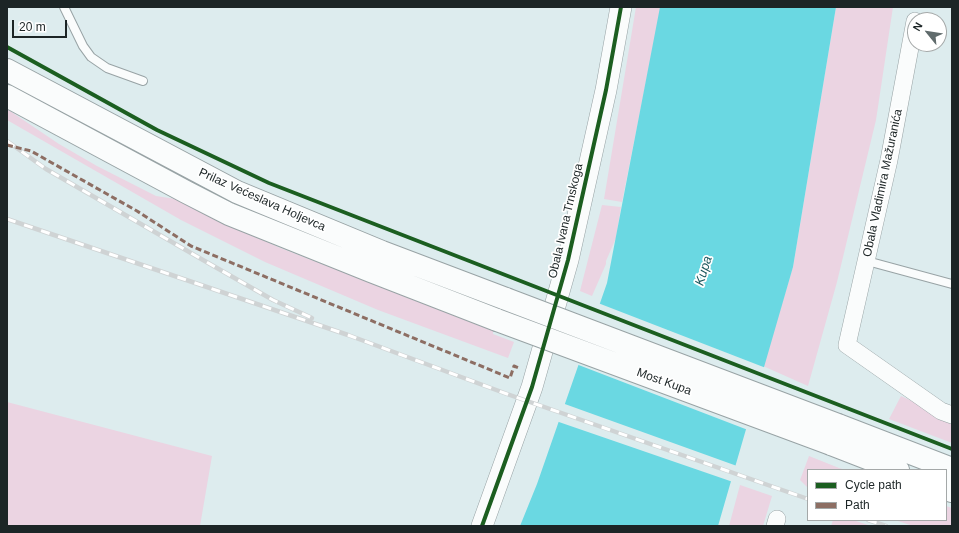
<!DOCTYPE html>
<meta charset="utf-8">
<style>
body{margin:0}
#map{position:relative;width:959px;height:533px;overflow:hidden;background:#ddecee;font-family:Helvetica,sans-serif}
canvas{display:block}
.frame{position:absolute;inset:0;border:8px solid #1c2526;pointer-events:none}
.legend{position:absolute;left:807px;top:469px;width:140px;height:52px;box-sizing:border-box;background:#fff;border:1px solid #a4a8a8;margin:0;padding:5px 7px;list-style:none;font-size:12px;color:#1c2526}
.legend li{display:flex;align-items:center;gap:8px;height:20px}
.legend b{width:20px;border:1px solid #a4a8a8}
.north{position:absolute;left:907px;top:12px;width:40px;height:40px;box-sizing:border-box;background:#fff;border:1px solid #a4a8a8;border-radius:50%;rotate:300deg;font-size:11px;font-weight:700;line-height:16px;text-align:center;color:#1c2526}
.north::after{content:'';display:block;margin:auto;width:14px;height:18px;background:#606b6c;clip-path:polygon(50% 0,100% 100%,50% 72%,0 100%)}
.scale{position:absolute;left:12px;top:20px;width:55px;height:18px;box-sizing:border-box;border:2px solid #1c2526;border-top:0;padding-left:5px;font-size:12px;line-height:14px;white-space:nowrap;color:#1c2526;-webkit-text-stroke:3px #fff;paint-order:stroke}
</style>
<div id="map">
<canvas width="959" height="533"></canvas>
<div class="frame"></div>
<ul class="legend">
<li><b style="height:5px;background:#1b5e20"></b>Cycle path</li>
<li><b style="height:5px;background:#8d6e63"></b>Path</li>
</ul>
<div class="north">N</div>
<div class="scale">20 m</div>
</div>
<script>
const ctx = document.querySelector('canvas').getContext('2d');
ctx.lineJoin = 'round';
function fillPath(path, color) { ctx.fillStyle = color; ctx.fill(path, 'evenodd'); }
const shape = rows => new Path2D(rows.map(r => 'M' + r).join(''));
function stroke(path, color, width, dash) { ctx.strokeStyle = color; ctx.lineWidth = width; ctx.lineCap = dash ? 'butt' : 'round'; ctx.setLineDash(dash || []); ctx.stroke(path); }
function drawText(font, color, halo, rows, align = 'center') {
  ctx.font = font + ' Helvetica,sans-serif'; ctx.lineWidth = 3.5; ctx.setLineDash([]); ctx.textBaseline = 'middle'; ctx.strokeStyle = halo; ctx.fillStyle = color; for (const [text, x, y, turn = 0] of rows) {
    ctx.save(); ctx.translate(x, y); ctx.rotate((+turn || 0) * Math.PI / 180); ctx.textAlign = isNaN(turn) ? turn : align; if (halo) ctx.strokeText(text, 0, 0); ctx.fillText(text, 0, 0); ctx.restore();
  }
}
const green = shape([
 [636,7,660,7,660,12,622,202,604,199],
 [836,7,893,7,876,120,837,282,808,386,763,366,793,267],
 [7,82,142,155,250,208,389,266,268,219,189,183,7,86],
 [7,109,59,144,97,166,156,196,176,199,278,247,493,330,493,334,514,342,508,358,378,310,265,262,181,220,7,120],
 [602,205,621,207,616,238,606,261,606,264,592,296,580,291],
 [901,396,934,411,934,417,952,424,952,443,889,419],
 [7,402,212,456,200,526,7,526],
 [809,456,839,468,846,470,808,470,808,488,800,480],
 [740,485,772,496,763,526,729,526],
 [946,506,952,508,952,526,913,526,895,520,946,520],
 [833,520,853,520,871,526,831,526]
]);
const water = shape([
 [660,7,836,7,793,267,718,526,520,526,537,484,607,283]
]);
const pier = shape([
 [598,303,766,368,748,430,576,364],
 [562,403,737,466,733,482,556,421]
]);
const service = shape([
 [64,7,83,46,91,57,107,68,143,81],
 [867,261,952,284]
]);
const minor = shape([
 [915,21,889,160,847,345,941,411,952,415],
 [775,526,777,519]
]);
const tertiary = shape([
 [482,526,532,387,568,260,606,90,621,7]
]);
const trunk = shape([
 [7,70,237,192,382,252,506,299],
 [7,96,186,192,229,214,371,271,497,320],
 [838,425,952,469],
 [831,444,898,470],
 [946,489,952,491]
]);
const rail = shape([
 [7,141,46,169,203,260,273,300,312,318],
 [7,219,348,335,507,394,808,499],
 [868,520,886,526]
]);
const trunkBridge = shape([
 [506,299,838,425],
 [497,320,831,444]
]);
const quiet = shape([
 [7,145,31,151,137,211,191,246,510,378,514,366,519,368]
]);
const cycleway = shape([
 [7,47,157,130,269,183,952,449],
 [482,526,532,387,568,260,606,90,621,7]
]);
const streetNames = [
 ["Obala Vladimira Mažuranića",883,183,-78],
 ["Prilaz Većeslava Holjevca",262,200,24],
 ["Obala Ivana Trnskoga",566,221,-77],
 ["Most Kupa",664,382,20]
];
const waterNames = [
 ["Kupa",704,271,-73]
];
fillPath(green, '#ebd4e2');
fillPath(water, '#6ad8e2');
fillPath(pier, '#ddecee');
stroke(service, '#98a3a5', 10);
stroke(minor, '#98a3a5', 18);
stroke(tertiary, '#98a3a5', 22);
stroke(trunk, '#98a3a5', 24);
stroke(service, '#fafcfc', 8);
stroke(minor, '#fafcfc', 17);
stroke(tertiary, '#fafcfc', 21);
stroke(trunk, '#fafcfc', 22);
stroke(rail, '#cfd3d4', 4.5);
stroke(rail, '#fff', 3, [9]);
stroke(trunkBridge, '#98a3a5', 24, []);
stroke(trunkBridge, '#fafcfc', 22);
stroke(quiet, '#8d6e63', 3, [6, 3]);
stroke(cycleway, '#1b5e20', 4);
drawText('12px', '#1c2526', '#fff', streetNames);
drawText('italic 13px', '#1a565c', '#fff', waterNames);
</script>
